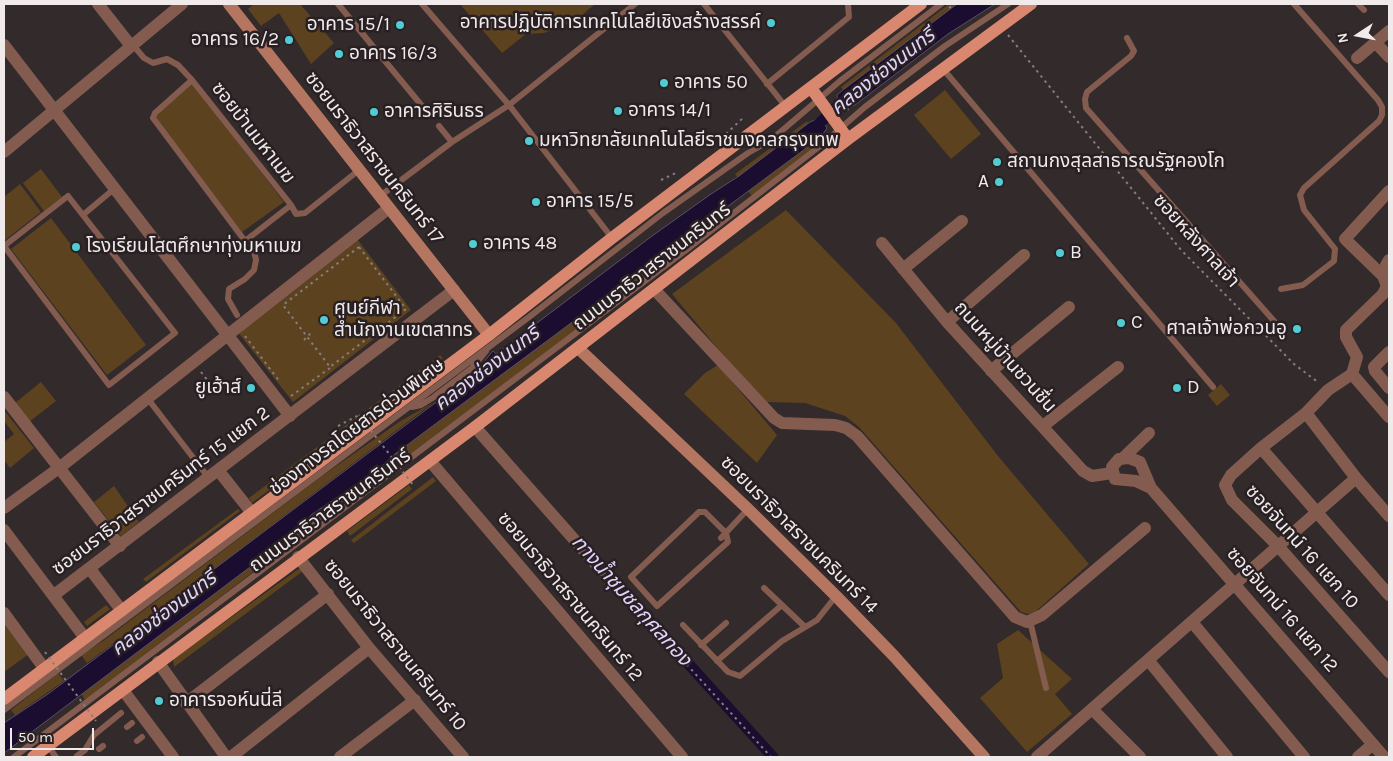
<!DOCTYPE html>
<meta charset="utf-8">
<style>
body{margin:0}
#map{position:relative;width:1393px;height:761px;overflow:hidden;background:#322a2b;font-family:Karla,sans-serif}
canvas{display:block}
.frame{position:absolute;inset:0;border:5px solid #f0eaeb;pointer-events:none}
.north{position:absolute;left:1333px;top:10px;width:50px;height:50px;-webkit-text-stroke:4px #282022;paint-order:stroke;rotate:259deg;font-size:14px;font-weight:700;line-height:20px;text-align:center;color:#f0eaeb}
.north::after{content:'';display:block;margin:auto;width:18px;height:22px;background:#f0eaeb;clip-path:polygon(50% 0,100% 100%,50% 72%,0 100%)}
.scale{position:absolute;left:10px;top:728px;width:84px;height:22px;box-sizing:border-box;border:2px solid #f0eaeb;border-top:0;padding-left:6px;font-size:15px;line-height:18px;white-space:nowrap;color:#f0eaeb;-webkit-text-stroke:4px #282022;paint-order:stroke}
</style>
<div id="map">
<canvas width="1393" height="761"></canvas>
<div class="frame"></div>
<div class="north">N</div>
<div class="scale">50 m</div>
</div>
<script>
const ctx = document.querySelector('canvas').getContext('2d');
ctx.lineJoin = 'round';
function fillPath(path, color) { ctx.fillStyle = color; ctx.fill(path, 'evenodd'); }
const shape = rows => new Path2D(rows.map(r => 'M' + r).join(''));
function stroke(path, color, width, dash) { ctx.strokeStyle = color; ctx.lineWidth = width; ctx.lineCap = dash ? 'butt' : 'round'; ctx.setLineDash(dash || []); ctx.stroke(path); }
function drawText(font, color, halo, rows, align = 'center') {
  ctx.font = font + ' Karla,"Noto Sans Thai",sans-serif'; ctx.lineWidth = 5; ctx.setLineDash([]); ctx.textBaseline = 'middle'; ctx.strokeStyle = halo; ctx.fillStyle = color; for (const [text, x, y, turn = 0] of rows) {
    ctx.save(); ctx.translate(x, y); ctx.rotate((+turn || 0) * Math.PI / 180); ctx.textAlign = isNaN(turn) ? turn : align; if (halo) ctx.strokeText(text, 0, 0); ctx.fillText(text, 0, 0); ctx.restore();
  }
}
const green = shape([
 [254,4,300,4,334,43,311,64,279,13,261,26,248,9],
 [460,4,595,4,575,21,544,33,526,34,502,53],
 [949,4,957,4,843,90,841,87],
 [192,83,284,202,242,232,157,120,156,116],
 [945,90,981,134,951,159,914,115],
 [807,121,808,124,738,178,735,174],
 [821,137,822,141,752,196,748,191],
 [41,169,62,197,44,211,23,183],
 [20,184,41,212,4,241,4,197],
 [786,210,896,323,998,456,1089,564,1035,612,1028,614,1021,612,859,427,845,416,805,403,767,402,751,388,672,294],
 [51,218,146,345,107,375,11,249],
 [357,239,411,310,293,402,237,331],
 [656,258,661,266,401,462,395,454],
 [440,355,443,358,252,503,249,498],
 [718,365,777,435,757,463,684,394,705,373],
 [41,382,56,401,29,422,15,403],
 [1221,384,1230,395,1217,406,1208,395],
 [434,402,173,600,87,663,81,655,103,641,322,476,399,422],
 [4,410,34,448,10,468,4,460,4,442,14,434,4,421],
 [433,477,436,481,354,543,351,540],
 [409,485,412,489,350,536,347,531],
 [114,486,139,522,121,536,94,502],
 [238,509,240,511,146,582,143,579],
 [291,536,257,569,85,700,81,693],
 [300,568,303,571,174,667,173,659],
 [106,605,110,609,87,626,84,622],
 [4,619,29,654,4,672],
 [1018,630,1072,679,1055,694,1072,714,1027,752,980,698,1003,678,997,644],
 [58,673,64,681,15,715,11,710]
]);
const water = shape([
 [957,4,995,4,948,34,855,105,847,108,838,103,837,95,843,90,957,4],
 [817,119,822,120,827,128,821,137,395,454,359,487,336,498,311,515,291,536,4,753,4,723,48,694,173,600,475,373,493,351,496,354,652,236,711,194,739,176,810,122,817,119]
]);
const canal = shape([
 [812,130,851,94],
 [596,562,773,757]
]);
const path = shape([
 [949,8,955,4],
 [1008,35,1181,250,1294,364,1319,383],
 [840,107,850,110],
 [726,134,744,117],
 [661,180,678,172],
 [359,247,406,309,330,367,283,305,359,247],
 [245,336,280,382],
 [304,340,312,332],
 [201,372,215,390],
 [291,396,330,368],
 [338,426,359,415],
 [608,578,771,757]
]);
const lane = shape([
 [338,4,427,112],
 [422,4,509,105,612,238],
 [704,4,786,107],
 [1358,4,1364,10],
 [1127,38,1134,51,1131,56,1087,92,1085,99,1086,108,1274,321],
 [132,44,144,58,153,63,167,59,178,65,192,80,291,205],
 [943,69,1213,387],
 [192,80,155,113,153,118,245,241,291,205,296,214,305,213,359,170],
 [767,84,849,17,848,4],
 [439,126,452,142],
 [380,196,452,142,509,105,635,4],
 [84,214,114,189],
 [4,246,68,196,175,333,109,385,4,246],
 [1281,289,1303,285,1334,261,1335,249,1304,210,1300,195,1304,188,1379,121,1382,115,1382,107,1378,100,1294,4],
 [237,315,228,299,229,289,245,279,254,270,256,260,254,251,245,241],
 [148,399,208,477],
 [412,407,421,405,434,397,472,368,486,351],
 [699,512,705,512,726,533,728,542,657,606,631,577,699,512],
 [721,538,748,509],
 [288,547,299,534,345,496,373,484],
 [764,588,805,627],
 [1030,621,1046,688],
 [683,625,728,672,740,676,782,641,817,620,836,596],
 [701,645,726,623],
 [717,661,782,605],
 [4,710,529,317,663,213,748,153,771,140,840,81,941,4],
 [127,727,132,723],
 [137,741,142,737],
 [48,746,56,757],
 [99,749,103,746],
 [77,756,85,750,94,735,121,713],
 [14,757,690,247,820,146,865,107,945,46,1008,4]
]);
const street = shape([
 [98,4,131,46],
 [1375,42,1389,57],
 [4,45,290,416],
 [1357,58,1389,31],
 [4,152,182,4],
 [1389,191,1345,239,1383,276,1387,286,1383,294,1346,330,1346,337,1357,357,1352,374,1328,390,1306,413,1261,448,1231,475,1225,485,1232,500,1278,546,1389,672],
 [882,243,947,322,1083,471,1092,476,1112,473],
 [1389,260,1386,265,1389,272],
 [903,269,962,221],
 [654,289,774,418,782,423,835,425,846,428,857,436,1015,617,1027,622,1042,615,1145,528],
 [947,322,1024,255],
 [1389,352,1374,367,1375,371,1389,388],
 [991,371,1069,307],
 [1352,374,1389,417],
 [4,397,120,546],
 [1306,413,1356,478,1389,516],
 [1043,426,1118,367],
 [475,427,601,570],
 [1261,448,1389,595],
 [1122,459,1149,433],
 [430,461,682,757],
 [218,470,252,513],
 [1151,488,1140,462,1129,458,1119,459,1112,467,1115,479,1136,481,1151,488,1384,757],
 [4,508,59,468,389,208],
 [4,530,85,638],
 [298,557,369,648,463,757],
 [90,569,122,611],
 [54,595,454,290],
 [4,613,44,668],
 [1192,622,1304,757],
 [1149,661,1227,757],
 [158,662,226,757],
 [123,690,173,757],
 [186,703,328,594],
 [1092,709,1140,757],
 [231,757,369,648],
 [340,757,415,700],
 [1037,757,1356,478],
 [1358,757,1373,744]
]);
const secondary = shape([
 [229,4,489,335],
 [578,348,748,509,836,596,894,656,984,757]
]);
const primary = shape([
 [811,88,848,139],
 [4,699,489,335,612,238,921,4],
 [33,757,475,427,848,139,1031,4]
]);
const pathBridge = shape([
 [359,415,414,486],
 [45,652,96,721]
]);
const markers = [
 [771,23,5,"#51ccd2"],
 [400,25,5,"#51ccd2"],
 [289,40,5,"#51ccd2"],
 [339,54,5,"#51ccd2"],
 [664,83,5,"#51ccd2"],
 [618,111,5,"#51ccd2"],
 [374,112,5,"#51ccd2"],
 [529,141,5,"#51ccd2"],
 [997,162,5,"#51ccd2"],
 [999,182,5,"#51ccd2"],
 [536,202,5,"#51ccd2"],
 [473,244,5,"#51ccd2"],
 [76,247,5,"#51ccd2"],
 [1060,253,5,"#51ccd2"],
 [324,320,5,"#51ccd2"],
 [1121,323,5,"#51ccd2"],
 [1297,329,5,"#51ccd2"],
 [251,388,5,"#51ccd2"],
 [1177,388,5,"#51ccd2"],
 [159,701,5,"#51ccd2"]
];
const poiNames = [
 ["อาคารปฏิบัติการเทคโนโลยีเชิงสร้างสรรค์",761,23,"right"],
 ["อาคาร 15/1",390,25,"right"],
 ["อาคาร 16/2",279,40,"right"],
 ["อาคาร 16/3",349,54],
 ["อาคาร 50",674,83],
 ["อาคาร 14/1",628,111],
 ["อาคารศิรินธร",384,112],
 ["มหาวิทยาลัยเทคโนโลยีราชมงคลกรุงเทพ",539,141],
 ["สถานกงสุลสาธารณรัฐคองโก",1007,162],
 ["A",989,182,"right"],
 ["อาคาร 15/5",546,202],
 ["อาคาร 48",483,244],
 ["โรงเรียนโสตศึกษาทุ่งมหาเมฆ",86,247],
 ["B",1070,253],
 ["ศูนย์กีฬา",334,309],
 ["สำนักงานเขตสาทร",334,331],
 ["C",1131,323],
 ["ศาลเจ้าพ่อกวนอู",1287,329,"right"],
 ["ยูเฮ้าส์",241,388,"right"],
 ["D",1187,388],
 ["อาคารจอห์นนี่ลี",169,701]
];
const streetNames = [
 ["ซอยบ้านมหาเมฆ",253,133,52],
 ["ซอยนราธิวาสราชนครินทร์ 17",374,158,52],
 ["ซอยหลังศาลเจ้า",1196,241,48],
 ["ถนนนราธิวาสราชนครินทร์",652,267,-38],
 ["ถนนหมู่บ้านชวนชื่น",1005,357,48],
 ["ช่องทางรถโดยสารด่วนพิเศษ",357,427,-37],
 ["ซอยนราธิวาสราชนครินทร์ 15 แยก 2",161,491,-37],
 ["ถนนนราธิวาสราชนครินทร์",330,511,-36],
 ["ซอยนราธิวาสราชนครินทร์ 14",799,535,45],
 ["ซอยจันทน์ 16 แยก 10",1302,547,48],
 ["ซอยนราธิวาสราชนครินทร์ 12",570,597,50],
 ["ซอยจันทน์ 16 แยก 12",1282,610,49],
 ["ซอยนราธิวาสราชนครินทร์ 10",395,645,51]
];
const waterNames = [
 ["คลองช่องนนทรี",883,72,-38],
 ["คลองช่องนนทรี",487,369,-37],
 ["ทางน้ำชุมชลกุศลทอง",631,601,48],
 ["คลองช่องนนทรี",164,614,-37]
];
fillPath(green, '#5d421f');
fillPath(water, '#1a0d2f');
stroke(water, '#5a4f67', 1);
stroke(canal, '#1a0d2f', 11);
stroke(path, '#857e7f', 2, [2.5, 4]);
stroke(lane, '#835c4f', 6);
stroke(street, '#835c4f', 12);
stroke(secondary, '#b47561', 12);
stroke(primary, '#d9886f', 12);
stroke(pathBridge, '#857e7f', 2, [2.5, 4]);
for (const [x, y, r, color] of markers) { const dot = new Path2D(); dot.arc(x, y, r, 0, 2 * Math.PI); ctx.fillStyle = color; ctx.fill(dot); stroke(dot, '#282022', 2); }
drawText('19px', '#f0eaeb', '#282022', poiNames, 'left');
drawText('19px', '#f0eaeb', '#282022', streetNames);
drawText('italic 20px', '#e0d4fc', '#282022', waterNames);
</script>
